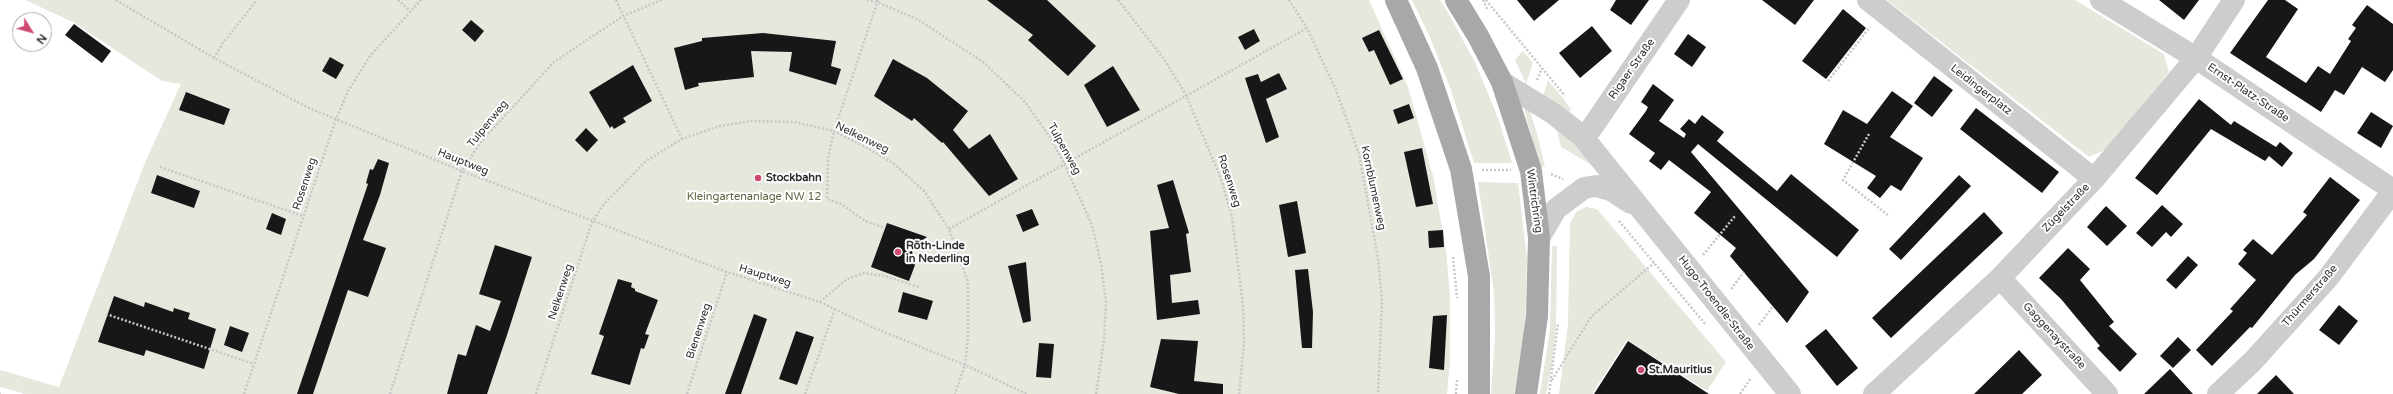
<!DOCTYPE html>
<meta charset="utf-8">
<style>
body{margin:0}
#map{position:relative;width:2393px;height:394px;overflow:hidden;background:#fff;font-family:"Varela Round",sans-serif}
canvas{display:block}
.north{position:absolute;left:12px;top:12px;width:40px;height:40px;box-sizing:border-box;background:#fff;border:1px solid #acacac;border-radius:50%;rotate:127deg;font-size:11px;font-weight:700;line-height:16px;text-align:center;color:#303030}
.north::after{content:'';display:block;margin:auto;width:14px;height:18px;background:#cf4a71;clip-path:polygon(50% 0,100% 100%,50% 72%,0 100%)}
</style>
<div id="map">
<canvas width="2393" height="394"></canvas>
<div class="north">N</div>
</div>
<script>
const ctx = document.querySelector('canvas').getContext('2d');
ctx.lineJoin = 'round';
function fillPath(path, color) { ctx.fillStyle = color; ctx.fill(path, 'evenodd'); }
const shape = rows => new Path2D(rows.map(r => 'M' + r).join(''));
function stroke(path, color, width, dash) { ctx.strokeStyle = color; ctx.lineWidth = width; ctx.lineCap = dash ? 'butt' : 'round'; ctx.setLineDash(dash || []); ctx.stroke(path); }
function drawText(font, color, halo, rows, align = 'center') {
  ctx.font = font + ' "Varela Round",sans-serif'; ctx.lineWidth = 4; ctx.setLineDash([]); ctx.textBaseline = 'middle'; ctx.strokeStyle = halo; ctx.fillStyle = color; for (const [text, x, y, turn = 0] of rows) {
    ctx.save(); ctx.translate(x, y); ctx.rotate((+turn || 0) * Math.PI / 180); ctx.textAlign = isNaN(turn) ? turn : align; if (halo) ctx.strokeText(text, 0, 0); ctx.fillText(text, 0, 0); ctx.restore();
  }
}
const green = shape([
 [25,0,1369,0,1408,87,1433,176,1446,251,1450,296,1450,361,1447,394,25,394,0,387,0,370,59,387,146,160,181,84,162,81,73,22],
 [1412,0,1440,0,1447,11,1476,64,1498,118,1512,163,1474,163,1451,90,1429,35],
 [1887,0,2075,0,2164,54,2169,72,2107,149,2089,157],
 [1523,51,1533,63,1526,84,1515,60],
 [1548,80,1566,102,1572,111,1567,111,1543,96],
 [1529,108,1538,137,1545,167,1540,167,1524,109],
 [1555,123,1568,133,1592,165,1561,147],
 [1478,182,1518,183,1527,258,1526,303,1524,342,1515,394,1491,394,1495,336,1494,293],
 [1586,207,1597,209,1726,362,1707,391,1627,340,1592,394,1559,394,1568,324,1570,223,1576,212],
 [1552,246,1557,246,1556,329,1552,365,1546,394,1540,394,1550,329]
]);
const building = shape([
 [987,0,1047,0,1096,46,1068,76,1028,40,1033,35],
 [1517,0,1559,0,1534,21],
 [1616,0,1649,0,1631,25,1610,10],
 [1762,0,1814,0,1795,25],
 [2159,0,2199,0,2184,20],
 [2268,0,2285,0,2298,9,2266,57,2306,83,2318,66,2330,74,2351,41,2348,39,2356,28,2352,25,2367,5,2393,24,2393,70,2385,82,2362,67,2344,95,2335,90,2321,112,2230,53],
 [1843,9,1866,28,1826,79,1802,61],
 [471,20,484,31,475,42,462,30],
 [74,24,111,51,102,63,65,35],
 [1592,26,1612,51,1580,78,1559,53],
 [1254,29,1260,41,1245,50,1238,37],
 [1379,30,1403,79,1390,85,1374,50,1369,52,1362,38],
 [763,33,836,41,831,66,841,69,836,85,789,71,792,52,751,51,754,77,698,83,699,86,685,90,674,48,702,41,702,38],
 [1688,34,1706,47,1692,67,1674,54],
 [330,57,344,65,336,79,322,71],
 [893,59,927,78,968,111,953,130,969,149,990,134,1018,179,989,196,943,142,942,143,914,118,912,121,874,96],
 [633,65,652,101,623,118,626,122,614,129,612,126,610,128,589,92],
 [1113,66,1140,110,1107,127,1084,85],
 [1279,73,1287,89,1266,99,1279,137,1266,143,1245,78,1258,74,1262,85,1261,82],
 [1934,76,1953,90,1932,117,1914,103],
 [1653,84,1674,100,1659,121,1684,138,1686,134,1680,129,1689,119,1695,124,1702,115,1724,132,1717,141,1777,191,1791,174,1859,230,1837,257,1698,144,1691,152,1809,292,1787,323,1730,256,1736,248,1694,213,1711,192,1669,160,1661,170,1649,161,1655,153,1629,134,1646,111,1648,107,1641,102],
 [1892,91,1913,106,1890,137,1923,158,1901,191,1891,185,1880,198,1867,188,1876,176,1824,144,1843,110,1867,124],
 [186,92,230,109,224,125,179,110],
 [2199,99,2231,125,2234,121,2276,147,2280,142,2293,153,2282,167,2269,156,2265,161,2211,129,2157,195,2135,178],
 [1409,104,1414,118,1398,124,1393,110],
 [1976,108,2059,172,2042,193,1960,129],
 [2371,112,2393,126,2381,148,2357,133],
 [586,128,598,140,587,152,575,140],
 [1422,148,1433,204,1416,207,1404,152],
 [378,159,389,163,380,195,363,240,386,248,368,297,348,290,313,394,297,394,368,184,366,183,370,169,373,170],
 [157,175,200,191,194,208,151,193],
 [1959,175,1971,186,1901,260,1889,249],
 [2330,177,2360,200,2314,259,2295,275,2252,328,2250,327,2212,366,2196,350,2233,311,2230,309,2256,280,2238,264,2247,253,2243,250,2253,239,2272,255,2307,215,2303,212],
 [1173,180,1189,233,1186,234,1191,272,1170,275,1172,303,1198,300,1200,314,1157,320,1150,231,1169,228,1157,185],
 [1297,201,1306,253,1288,257,1279,205],
 [2162,205,2183,224,2171,237,2166,232,2152,247,2136,233],
 [2106,206,2127,226,2107,246,2087,227],
 [1032,209,1039,225,1023,232,1016,215],
 [1984,212,2003,233,1891,338,1872,318],
 [272,213,286,219,281,235,266,229],
 [887,223,927,237,903,254,912,251,915,265,909,281,871,267],
 [1443,230,1444,247,1429,248,1428,231],
 [495,245,532,257,507,335,487,394,447,394,458,354,466,356,476,325,490,331,501,301,479,294],
 [2068,248,2090,269,2080,280,2114,322,2109,326,2137,354,2120,372,2097,348,2100,346,2061,299,2039,278],
 [2188,256,2198,265,2176,289,2166,280],
 [1026,262,1031,321,1023,323,1008,266],
 [1308,269,1313,312,1312,348,1302,348,1295,270],
 [618,279,632,283,631,287,635,289,635,291,658,300,645,334,649,335,644,349,641,348,630,385,591,374,604,336,599,334],
 [903,292,933,301,927,320,898,312],
 [114,296,144,307,145,302,173,312,174,308,190,313,188,319,216,329,204,369,146,350,144,356,98,342],
 [2339,305,2358,321,2339,345,2319,330],
 [754,314,767,319,741,394,725,394],
 [1447,315,1444,370,1429,368,1433,316],
 [230,326,249,333,242,352,224,345],
 [1826,329,1858,368,1837,386,1805,346],
 [796,331,814,337,797,385,779,379],
 [2178,337,2191,350,2173,368,2160,356],
 [1161,339,1198,341,1194,381,1223,384,1223,394,1179,394,1150,387],
 [1628,341,1709,394,1594,394],
 [1039,343,1054,344,1051,378,1036,377],
 [2019,350,2042,375,2022,394,1974,394],
 [2170,369,2193,394,2144,394],
 [2276,375,2294,394,2257,394]
]);
const path = shape([
 [116,0,214,58,309,108,462,171,727,272,820,302,847,279,864,273,885,276,919,287],
 [398,0,410,11],
 [616,0,682,139],
 [867,0,877,2,917,19,983,62,1025,102,1050,137,1064,163,1092,225,1101,264,1106,302,1104,340,1096,394],
 [878,0,834,131,828,158,827,199,841,204,865,221,885,228],
 [1118,0,1164,59,1186,95,1221,179,1232,217,1243,306,1244,342,1239,394],
 [1289,0,1307,28,1336,90,1359,154,1378,258,1382,301,1378,394],
 [1483,0,1488,11],
 [1486,0,1565,96],
 [214,58,223,43,257,0],
 [1537,80,1542,68],
 [1828,81,1870,27],
 [1869,134,1843,180,1888,215],
 [160,167,303,216],
 [1482,170,1511,170],
 [1551,174,1563,179],
 [1619,221,1706,325],
 [949,229,1307,28],
 [1703,255,1735,216],
 [1453,257,1457,298],
 [1731,289,1744,272],
 [820,302,872,327,965,365,1027,394],
 [106,314,254,364],
 [1759,325,1773,306],
 [1552,380,1591,317,1654,263],
 [0,394,1,394],
 [244,394,336,119,348,91,370,56,421,0],
 [390,394,462,171,480,143,554,62,623,16,662,0],
 [536,394,592,222,604,204,646,161,682,139,720,126,751,121,794,122,834,131,860,144,893,163,924,191,949,229,968,282,968,338,965,365,955,394],
 [687,394,727,272],
 [805,394,835,309],
 [1456,394,1457,379],
 [1549,394,1558,323],
 [1740,394,1751,378]
]);
const minor = shape([
 [1868,0,2094,179],
 [2101,0,2196,58,2393,190],
 [1502,82,1554,114,1582,136,1790,394],
 [1582,136,1591,129,1679,0],
 [1539,238,1556,209,1584,188,1596,186,1611,190,1631,203],
 [2000,278,2107,394],
 [1874,394,2000,278,2094,179,2196,58,2234,0],
 [2218,394,2253,361,2328,278,2393,191]
]);
const major = shape([
 [1396,0,1427,68,1461,169,1479,276,1479,394],
 [1456,0,1478,36,1502,82,1531,171,1539,238,1537,316,1526,394]
]);
const markers = [
 [758,178,4,"#cf4a71"],
 [898,252,4,"#cf4a71"],
 [1641,370,4,"#cf4a71"]
];
const streetNames = [
 ["Rigaer Straße",1632,69,-55],
 ["Leidingerplatz",1981,90,38],
 ["Ernst-Platz-Straße",2248,93,34],
 ["Tulpenweg",488,124,-51],
 ["Nelkenweg",862,138,26],
 ["Tulpenweg",1064,149,61],
 ["Hauptweg",463,162,22],
 ["Rosenweg",1229,181,72],
 ["Rosenweg",305,184,-72],
 ["Kornblumenweg",1373,188,78],
 ["Wintrichring",1534,201,82],
 ["Zügelstraße",2066,208,-46],
 ["Hauptweg",765,276,17],
 ["Nelkenweg",561,292,-72],
 ["Thürmerstraße",2310,296,-49],
 ["Hugo-Troendle-Straße",1716,303,52],
 ["Bienenweg",699,331,-72],
 ["Gaggenaystraße",2054,336,47]
];
const poiNames = [
 ["Stockbahn",766,178],
 ["Röth-Linde",906,246],
 ["in Nederling",906,259],
 ["St.Mauritius",1649,370]
];
const parkNames = [
 ["Kleingartenanlage NW 12",754,197]
];
fillPath(green, '#e5e8dd');
fillPath(building, '#171717');
stroke(path, '#c7c7c7', 2.5, [2, 2]);
stroke(minor, '#cdcdcd', 22);
stroke(major, '#a8a8a8', 22);
for (const [x, y, r, color] of markers) { const dot = new Path2D(); dot.arc(x, y, r, 0, 2 * Math.PI); ctx.fillStyle = color; ctx.fill(dot); stroke(dot, '#fff', 1.5); }
drawText('11px', '#303030', '#fff', streetNames);
drawText('bold 11px', '#303030', '#fff', poiNames, 'left');
drawText('11px', '#5b6643', '#fff', parkNames);
</script>
